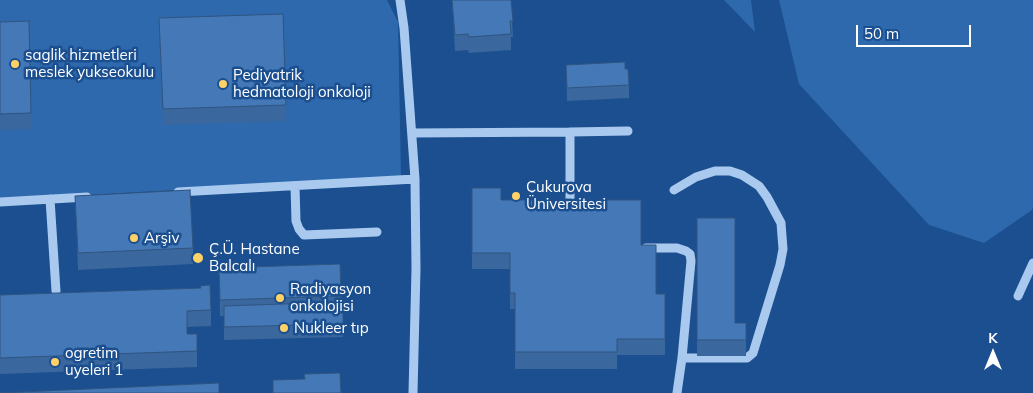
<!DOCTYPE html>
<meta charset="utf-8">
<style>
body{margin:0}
#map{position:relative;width:1033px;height:393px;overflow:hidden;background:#1b4f8f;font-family:Mulish,sans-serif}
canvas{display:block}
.north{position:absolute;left:968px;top:328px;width:50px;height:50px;-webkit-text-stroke:4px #1b4f8f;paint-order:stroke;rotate:0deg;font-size:14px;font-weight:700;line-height:20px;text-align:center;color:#fff}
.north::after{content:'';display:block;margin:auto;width:18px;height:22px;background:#fff;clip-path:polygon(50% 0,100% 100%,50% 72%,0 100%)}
.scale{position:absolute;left:856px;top:25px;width:115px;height:22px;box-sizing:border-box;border:2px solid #fff;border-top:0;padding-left:6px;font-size:15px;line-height:18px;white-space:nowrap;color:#fff;-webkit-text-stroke:4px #1b4f8f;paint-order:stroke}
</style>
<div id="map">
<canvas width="1033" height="393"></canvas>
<div class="north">K</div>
<div class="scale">50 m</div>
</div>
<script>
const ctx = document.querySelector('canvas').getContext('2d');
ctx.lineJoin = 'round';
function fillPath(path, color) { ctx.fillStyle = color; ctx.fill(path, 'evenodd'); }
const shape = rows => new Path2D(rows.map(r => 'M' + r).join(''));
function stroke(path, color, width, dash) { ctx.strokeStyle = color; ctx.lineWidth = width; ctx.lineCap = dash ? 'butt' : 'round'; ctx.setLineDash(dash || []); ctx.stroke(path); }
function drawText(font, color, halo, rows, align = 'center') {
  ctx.font = font + ' Mulish,sans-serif'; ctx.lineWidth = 5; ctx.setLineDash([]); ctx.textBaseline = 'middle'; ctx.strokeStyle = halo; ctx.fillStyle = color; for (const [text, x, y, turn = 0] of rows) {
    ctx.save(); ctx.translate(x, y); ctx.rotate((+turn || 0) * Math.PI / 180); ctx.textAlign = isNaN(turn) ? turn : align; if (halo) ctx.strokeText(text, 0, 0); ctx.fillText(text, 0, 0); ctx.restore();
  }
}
const green = shape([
 [0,0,387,0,398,22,401,177,0,200],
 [724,0,751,0,755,32],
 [779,0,1033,0,1033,207,1032,210,984,243,929,225,799,84]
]);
const minor = shape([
 [400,0,404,28,415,179,416,269,413,393],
 [570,132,628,131],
 [412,133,570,132,570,212],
 [295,186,296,221,299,229,304,235,377,232],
 [674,190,696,177,715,171,730,171,742,175,759,186,767,197,781,223,783,249,780,265,753,353,747,358,682,358],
 [178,192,415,179],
 [50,199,56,291],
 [0,202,87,197],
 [646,248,677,248,686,251,690,254,691,261,682,358,677,393],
 [1018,296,1033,263]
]);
const wall = shape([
 [452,0,511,0,513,37,511,37,511,50,469,53,468,50,455,51],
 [159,18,286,105,286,121,163,125],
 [0,22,31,113,31,129,0,130],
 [566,65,625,69,629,85,629,98,567,101],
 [472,188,501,200,641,245,656,294,665,294,665,355,617,355,617,369,515,369,515,309,510,309,510,269,472,269],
 [75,196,193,248,193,264,78,270],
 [697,218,735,323,746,323,746,356,697,356],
 [340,264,343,337,224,340,224,316,220,316,219,268],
 [0,295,211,310,211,326,187,327,187,334,197,334,197,367,0,374]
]);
const building = shape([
 [452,0,511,0,513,21,510,21,511,34,469,37,468,34,455,35,452,0],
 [283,14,286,105,163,109,159,18,283,14],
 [29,21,31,113,0,114,0,22,29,21],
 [625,62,625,69,628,69,629,85,567,88,566,65,625,62],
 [472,188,501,188,501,200,641,200,641,245,656,245,656,294,665,294,665,339,617,339,617,352,515,352,515,293,510,293,510,253,472,253,472,188],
 [190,190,193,248,78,253,75,196,190,190],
 [697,218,735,218,735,323,746,323,746,340,697,340,697,218],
 [340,264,341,296,220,300,219,268,340,264],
 [210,285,211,310,187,311,187,334,197,334,197,351,0,358,0,295,201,288,200,286,210,285],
 [343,302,343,324,224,327,224,306,343,302],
 [340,373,341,393,273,393,273,380,305,379,304,374,340,373],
 [219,383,219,393,0,393,219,383]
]);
const markers = [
 [15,64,5,"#ffd166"],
 [223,84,5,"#ffd166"],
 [516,196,5,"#ffd166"],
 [134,238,5,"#ffd166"],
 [198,258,6,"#ffd166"],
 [280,298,5,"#ffd166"],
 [284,328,5,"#ffd166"],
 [55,362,5,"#ffd166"]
];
const poiNames = [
 ["saglik hizmetleri",25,55],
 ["meslek yukseokulu",25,72],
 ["Pediyatrik",233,75],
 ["hedmatoloji onkoloji",233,92],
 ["Çukurova",526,187],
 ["Üniversitesi",526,204],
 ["Arşiv",144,238],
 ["Ç.Ü. Hastane",209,249],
 ["Balcalı",209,266],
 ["Radiyasyon",290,289],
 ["onkolojisi",290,306],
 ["Nukleer tıp",294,328],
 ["ogretim",65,353],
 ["uyeleri 1",65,370]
];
fillPath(green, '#2e69ad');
stroke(minor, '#a9c9ee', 9);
fillPath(wall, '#3a679d');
fillPath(building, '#4478b7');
stroke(building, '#305480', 1);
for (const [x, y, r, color] of markers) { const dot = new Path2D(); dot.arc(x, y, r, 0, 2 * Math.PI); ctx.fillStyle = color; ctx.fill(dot); stroke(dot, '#1b4f8f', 2); }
drawText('15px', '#fff', '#1b4f8f', poiNames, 'left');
</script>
